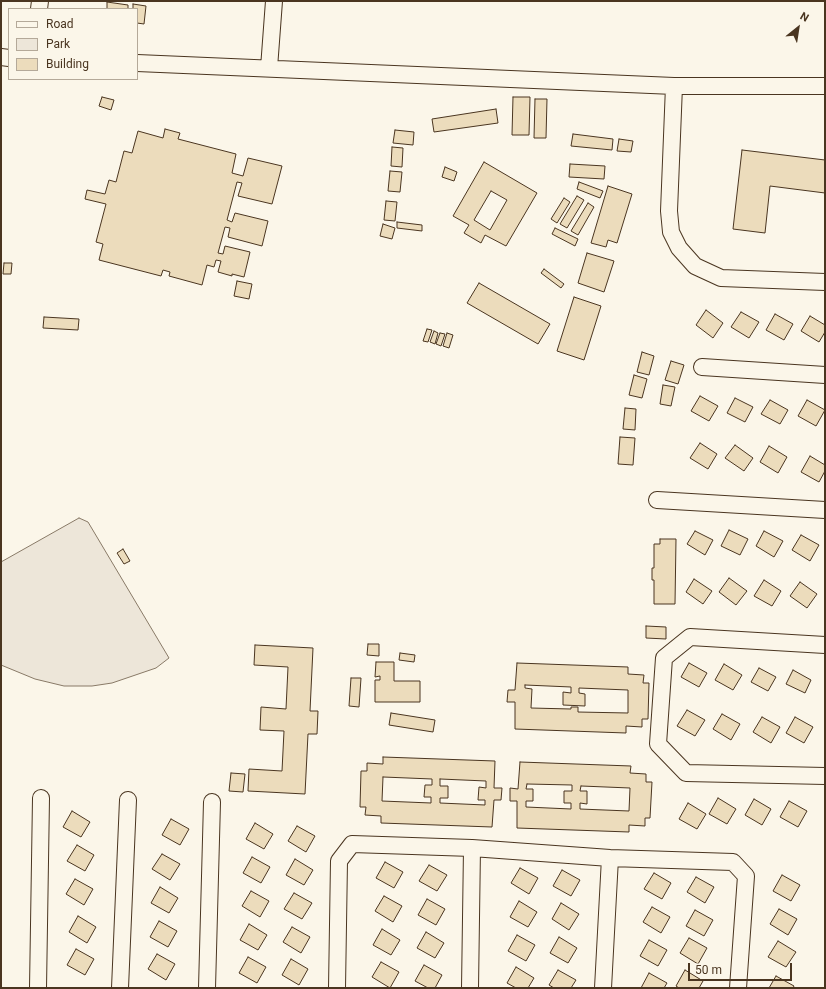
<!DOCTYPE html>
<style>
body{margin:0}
#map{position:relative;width:826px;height:989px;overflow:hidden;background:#fbf6e9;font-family:Roboto,sans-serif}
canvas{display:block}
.frame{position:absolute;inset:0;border:2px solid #4a3520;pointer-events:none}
.legend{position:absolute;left:8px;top:8px;width:130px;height:72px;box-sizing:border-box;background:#fbf6e9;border:1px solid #b4a999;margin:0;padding:5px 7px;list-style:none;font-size:12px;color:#4a3520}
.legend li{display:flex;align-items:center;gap:8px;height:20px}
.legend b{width:20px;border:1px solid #b4a999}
.north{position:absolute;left:778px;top:8px;width:40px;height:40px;-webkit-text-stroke:3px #fbf6e9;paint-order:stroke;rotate:30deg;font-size:11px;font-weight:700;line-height:16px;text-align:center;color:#4a3520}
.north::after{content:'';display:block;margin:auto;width:14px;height:18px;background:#4a3520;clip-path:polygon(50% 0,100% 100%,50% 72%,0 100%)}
.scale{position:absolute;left:688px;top:963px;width:104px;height:18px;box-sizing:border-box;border:2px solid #4a3520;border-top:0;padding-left:5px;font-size:12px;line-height:14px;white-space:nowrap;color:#4a3520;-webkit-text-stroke:3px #fbf6e9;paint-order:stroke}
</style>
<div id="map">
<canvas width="826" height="989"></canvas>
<div class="frame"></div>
<ul class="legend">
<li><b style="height:5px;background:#fbf6e9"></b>Road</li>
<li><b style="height:11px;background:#ede6d9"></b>Park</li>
<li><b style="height:11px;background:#ecdcbc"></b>Building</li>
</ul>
<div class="north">N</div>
<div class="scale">50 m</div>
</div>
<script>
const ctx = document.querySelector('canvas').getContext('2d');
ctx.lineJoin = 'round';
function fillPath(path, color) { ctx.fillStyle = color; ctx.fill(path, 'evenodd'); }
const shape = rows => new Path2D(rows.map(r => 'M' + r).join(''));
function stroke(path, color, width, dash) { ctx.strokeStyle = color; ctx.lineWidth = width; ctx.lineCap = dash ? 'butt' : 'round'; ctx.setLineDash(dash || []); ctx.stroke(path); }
const green = shape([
 [79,518,88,522,169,658,156,668,112,683,92,686,64,686,35,679,1,665,1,562,79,518]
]);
const building = shape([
 [107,2,128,5,128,9,107,9,107,2],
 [133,4,146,6,144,24,137,23,137,9,133,9,133,4],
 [102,97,114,100,111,110,99,106,102,97],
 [513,97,530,97,529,135,512,135,513,97],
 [535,99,547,99,546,138,534,138,535,99],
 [496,109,498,123,434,132,432,119,496,109],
 [165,129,180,133,178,139,236,154,232,173,243,176,248,158,282,166,272,204,238,196,242,183,237,182,227,220,232,222,235,213,268,221,262,246,228,237,230,228,225,227,218,253,223,254,225,246,250,252,244,277,232,274,232,276,218,272,221,261,216,260,214,267,207,265,202,285,169,276,170,272,163,270,161,276,99,260,103,244,96,242,106,204,85,199,87,190,105,194,109,180,116,182,124,151,132,153,138,131,163,138,165,129],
 [395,130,414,132,413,145,393,143,395,130],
 [573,134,613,139,612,150,571,146,573,134],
 [619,139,633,141,631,152,617,151,619,139],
 [392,147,403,148,402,167,391,166,392,147],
 [742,150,825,160,825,193,770,186,765,233,733,229,742,150],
 [484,162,537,193,506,246,485,235,481,243,464,233,469,225,453,216,484,162],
 [491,191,507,200,490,230,474,220,491,191],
 [570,164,605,166,604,179,569,177,570,164],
 [445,167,457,172,454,181,442,177,445,167],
 [390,171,402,172,400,192,388,191,390,171],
 [579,182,603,191,600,198,577,189,579,182],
 [608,186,632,194,617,243,608,240,606,247,591,243,608,186],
 [577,196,584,200,567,228,560,224,577,196],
 [564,198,570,202,557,223,551,219,564,198],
 [386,201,397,202,395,221,384,220,386,201],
 [588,203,594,207,578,235,571,231,588,203],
 [397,222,422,225,422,231,397,228,397,222],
 [383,224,395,228,392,239,380,236,383,224],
 [555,228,578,239,575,246,552,234,555,228],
 [587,253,614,261,604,292,578,283,587,253],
 [4,263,12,263,11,274,3,274,4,263],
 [544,269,564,284,561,288,541,273,544,269],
 [237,281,252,284,249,299,234,296,237,281],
 [479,283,550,324,538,344,467,303,479,283],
 [574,297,601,306,584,360,557,351,574,297],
 [706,310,723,323,713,338,696,325,706,310],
 [741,312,759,322,749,338,731,327,741,312],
 [775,314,793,324,784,340,766,330,775,314],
 [810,316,825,325,825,332,819,342,801,331,810,316],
 [44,317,79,319,78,330,43,328,44,317],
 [427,329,432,330,428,342,423,341,427,329],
 [434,331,438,333,435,344,430,342,434,331],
 [440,333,445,334,441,346,436,344,440,333],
 [447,333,453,335,449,348,443,346,447,333],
 [642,352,654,356,649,375,637,372,642,352],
 [671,361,684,365,678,384,665,380,671,361],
 [634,375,647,379,642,398,629,395,634,375],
 [663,385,675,387,671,406,660,404,663,385],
 [700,396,718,406,709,421,691,411,700,396],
 [735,398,753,407,745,422,727,413,735,398],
 [770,400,788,410,780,424,761,414,770,400],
 [807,400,825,410,816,426,798,416,807,400],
 [625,408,636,409,635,430,623,429,625,408],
 [620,437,635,438,633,465,618,464,620,437],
 [700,443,717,454,708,469,690,458,700,443],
 [735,445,753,458,744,471,725,458,735,445],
 [769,446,787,457,778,473,760,462,769,446],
 [810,456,825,465,825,471,819,482,801,472,810,456],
 [729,530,748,539,740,555,721,546,729,530],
 [695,531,713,540,705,555,687,544,695,531],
 [764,531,783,541,774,557,756,546,764,531],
 [801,535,819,545,810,561,792,550,801,535],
 [660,539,676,539,675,604,654,604,654,580,652,580,652,568,654,568,654,544,660,544,660,539],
 [123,549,130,561,124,564,117,553,123,549],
 [729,578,747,591,736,605,719,592,729,578],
 [694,579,712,591,703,604,686,592,694,579],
 [764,580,781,591,772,606,754,596,764,580],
 [800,582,817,594,807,608,790,596,800,582],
 [646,626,666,627,666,639,646,638,646,626],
 [368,644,379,644,379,656,367,655,368,644],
 [255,645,313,648,310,711,318,711,317,734,308,734,305,794,248,791,249,769,282,771,284,731,260,730,261,707,286,709,288,667,254,665,255,645],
 [400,653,415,655,414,662,399,660,400,653],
 [376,662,394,662,394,681,420,681,420,702,375,702,375,680,380,680,380,676,375,677,376,662],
 [517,663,628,667,628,674,644,675,643,683,649,683,648,719,642,719,642,727,626,726,626,733,515,729,515,702,507,702,508,690,515,690,517,663],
 [525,685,571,687,571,693,563,692,563,705,585,706,585,694,579,693,579,688,628,690,628,713,578,712,578,707,571,707,571,709,531,708,532,689,525,688,525,685],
 [689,663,707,673,699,687,681,677,689,663],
 [724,664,742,675,733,690,715,680,724,664],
 [759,668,776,677,768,691,751,682,759,668],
 [793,670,811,680,805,693,786,684,793,670],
 [351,678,361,678,359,707,349,706,351,678],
 [687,710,705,720,695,736,677,726,687,710],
 [391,713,435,720,433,732,389,725,391,713],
 [722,714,740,724,731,740,713,729,722,714],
 [762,717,780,727,771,743,753,732,762,717],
 [795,717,813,727,804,743,786,733,795,717],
 [383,757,495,761,494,788,502,788,501,800,494,800,492,827,381,823,381,816,365,815,366,807,360,807,361,771,367,771,367,763,383,764,383,757],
 [383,777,432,779,432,785,425,785,424,797,431,797,431,803,382,801,383,777],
 [440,779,486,781,486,788,479,787,478,800,485,800,485,805,440,803,440,798,448,798,448,786,440,786,440,779],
 [520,762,631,766,630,773,646,774,646,782,652,782,650,818,645,818,645,826,629,825,629,832,517,828,517,801,510,801,510,788,518,789,520,762],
 [527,784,572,785,572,791,564,791,564,803,571,803,571,809,526,807,526,801,533,801,533,789,526,789,527,784],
 [581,786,630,788,629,811,580,809,580,803,587,804,587,791,580,791,581,786],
 [231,773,245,774,243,792,229,791,231,773],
 [718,798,736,809,727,824,709,814,718,798],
 [754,799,771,809,762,825,745,815,754,799],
 [789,801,807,811,798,827,780,817,789,801],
 [688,803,706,814,697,829,679,819,688,803],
 [72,811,90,822,81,837,63,827,72,811],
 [171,819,189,829,180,845,162,835,171,819],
 [255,823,273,834,264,849,246,839,255,823],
 [297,826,315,836,306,852,288,841,297,826],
 [77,845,94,855,85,871,67,861,77,845],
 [162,854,180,864,170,880,152,869,162,854],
 [252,857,270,867,261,883,243,873,252,857],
 [295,859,313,870,304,885,286,875,295,859],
 [385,862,403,872,394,888,376,878,385,862],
 [429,865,447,875,437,891,419,881,429,865],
 [520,868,538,878,529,894,511,883,520,868],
 [562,870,580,880,571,896,553,886,562,870],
 [654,873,671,883,662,899,644,889,654,873],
 [782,875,800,885,791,901,773,891,782,875],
 [696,877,714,887,705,903,687,892,696,877],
 [75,879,93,889,84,905,66,894,75,879],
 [160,887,178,898,169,913,151,903,160,887],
 [251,891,269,901,260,917,242,906,251,891],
 [294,893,312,903,302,919,284,909,294,893],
 [384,896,402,906,393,922,375,911,384,896],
 [427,899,445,909,436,925,418,915,427,899],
 [519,901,537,912,528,927,510,917,519,901],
 [561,903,579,914,569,930,552,919,561,903],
 [652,907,670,917,661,933,643,922,652,907],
 [779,909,797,919,788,935,770,924,779,909],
 [695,910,713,920,704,936,686,926,695,910],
 [78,916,96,927,87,943,69,932,78,916],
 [159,921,177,931,168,947,150,937,159,921],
 [249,924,267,935,258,950,240,940,249,924],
 [292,927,310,937,301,953,283,942,292,927],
 [382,929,400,940,391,955,373,945,382,929],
 [426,932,444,943,435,958,417,948,426,932],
 [517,935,535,945,526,961,508,951,517,935],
 [559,937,577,948,568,963,550,953,559,937],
 [689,938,707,948,698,964,680,953,689,938],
 [649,940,667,950,658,966,640,956,649,940],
 [778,941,796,952,786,967,768,957,778,941],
 [76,949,94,959,85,975,67,965,76,949],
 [157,954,175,964,166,980,148,969,157,954],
 [248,957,266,967,257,983,239,973,248,957],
 [291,959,308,969,299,985,282,975,291,959],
 [381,962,399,972,390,988,372,977,381,962],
 [424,965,442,975,435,988,428,988,415,981,424,965],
 [516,967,534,978,528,988,516,988,507,983,516,967],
 [558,970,576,980,571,988,554,988,549,985,558,970],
 [685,970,703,981,699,988,679,988,676,986,685,970],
 [649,973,667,983,664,988,641,988,649,973],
 [776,976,794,986,793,988,769,988,776,976]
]);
const minor = shape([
 [39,9,40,1],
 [1,57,9,58],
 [137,63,674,86,825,86],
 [269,68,274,1],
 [674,86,669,211,671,232,679,248,695,266,721,278,825,282],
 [702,367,825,375],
 [657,500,825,510],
 [825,645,690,637,664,658,658,744,686,773,825,776],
 [38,988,41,798],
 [120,988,128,800],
 [207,988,212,802],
 [337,988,339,861,352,844,472,848,610,858,733,862,746,876,738,988],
 [470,988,472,848],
 [603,988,610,858]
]);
fillPath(green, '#ede6d9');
stroke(green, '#887966', 1);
fillPath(building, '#ecdcbc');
stroke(building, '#4a3520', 1);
stroke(minor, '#4a3520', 18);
stroke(minor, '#fbf6e9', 16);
</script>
